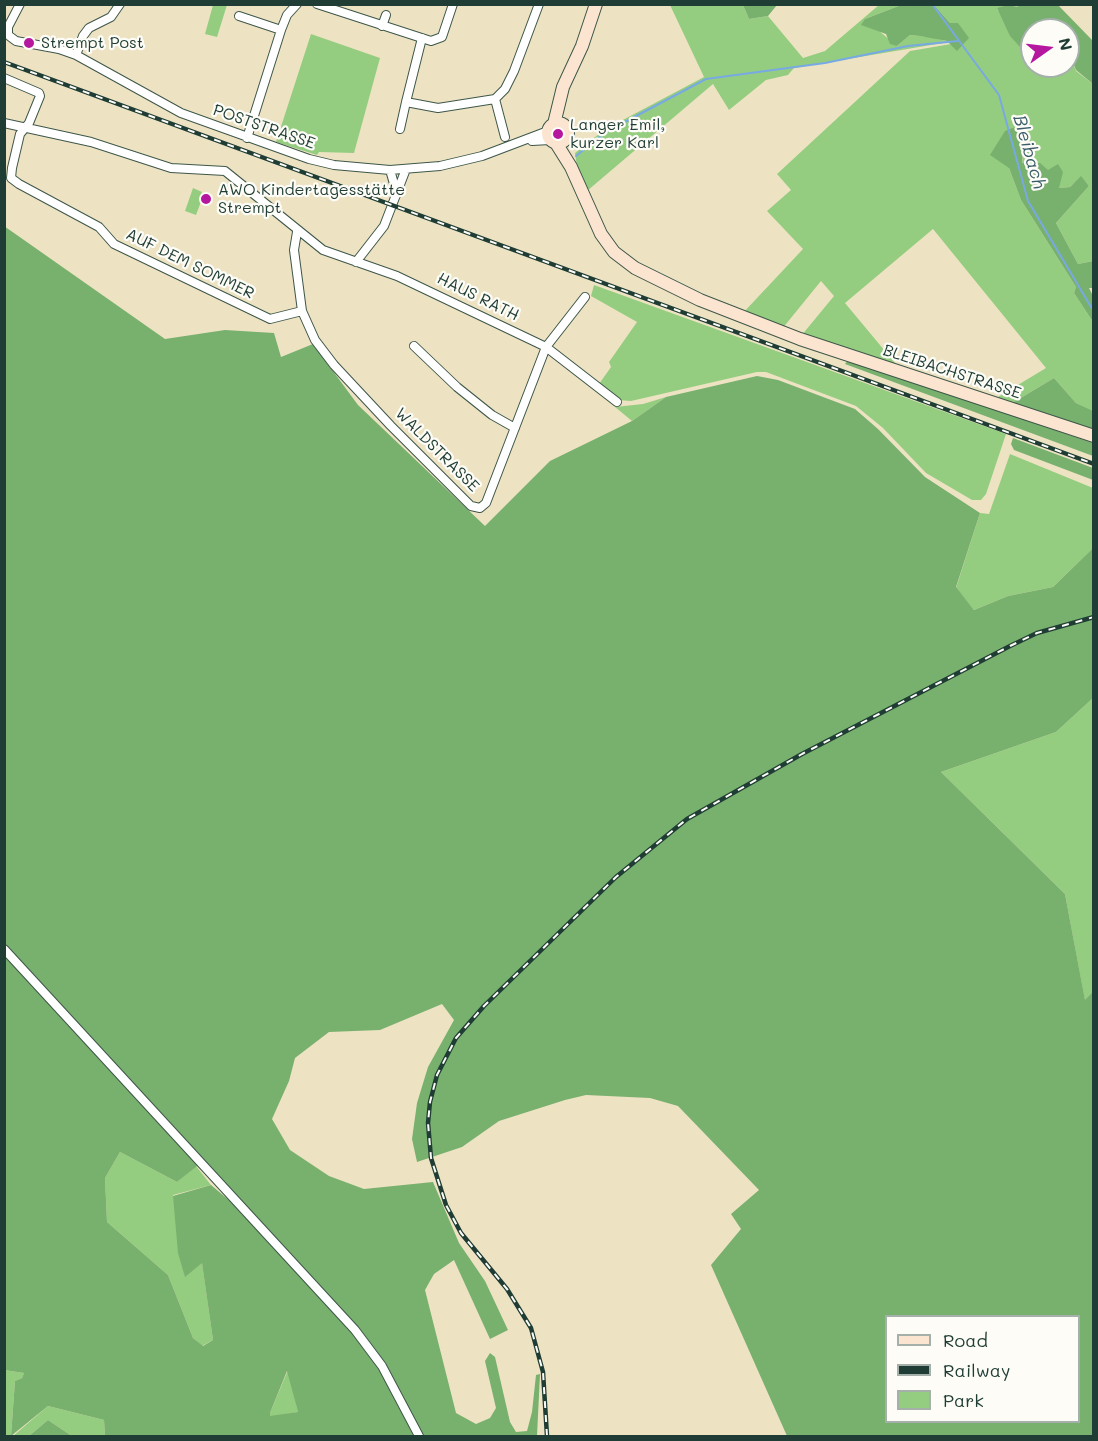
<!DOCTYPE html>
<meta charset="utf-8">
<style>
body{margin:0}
#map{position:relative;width:1098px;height:1441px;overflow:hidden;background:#ede3c3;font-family:Mali,sans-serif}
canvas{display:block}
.frame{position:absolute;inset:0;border:6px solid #1f3d34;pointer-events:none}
.legend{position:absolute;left:885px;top:1315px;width:195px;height:108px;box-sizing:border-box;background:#fdfcf7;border:2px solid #a4b0a9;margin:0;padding:8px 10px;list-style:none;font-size:18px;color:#1f3d34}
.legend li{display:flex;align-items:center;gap:12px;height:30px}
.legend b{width:30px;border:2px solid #a4b0a9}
.north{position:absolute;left:1020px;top:18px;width:60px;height:60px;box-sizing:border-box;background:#fdfcf7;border:2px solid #a4b0a9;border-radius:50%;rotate:76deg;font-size:16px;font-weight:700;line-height:24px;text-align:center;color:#1f3d34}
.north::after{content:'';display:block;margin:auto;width:21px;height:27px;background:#b5179e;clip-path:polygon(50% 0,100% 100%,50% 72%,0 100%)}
</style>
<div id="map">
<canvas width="1098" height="1441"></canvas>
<div class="frame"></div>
<ul class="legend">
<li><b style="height:8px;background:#fce5d0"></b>Road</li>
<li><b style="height:8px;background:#1f3d34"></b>Railway</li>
<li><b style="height:16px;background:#95cd80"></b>Park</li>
</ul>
<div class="north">N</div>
</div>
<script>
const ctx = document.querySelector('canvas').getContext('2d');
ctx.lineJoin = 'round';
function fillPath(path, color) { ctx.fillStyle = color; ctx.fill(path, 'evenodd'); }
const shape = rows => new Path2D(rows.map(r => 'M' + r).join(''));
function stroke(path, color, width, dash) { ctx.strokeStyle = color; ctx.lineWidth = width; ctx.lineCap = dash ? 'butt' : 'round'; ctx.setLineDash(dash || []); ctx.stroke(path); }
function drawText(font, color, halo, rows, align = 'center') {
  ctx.font = font + ' Mali,sans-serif'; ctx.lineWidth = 4.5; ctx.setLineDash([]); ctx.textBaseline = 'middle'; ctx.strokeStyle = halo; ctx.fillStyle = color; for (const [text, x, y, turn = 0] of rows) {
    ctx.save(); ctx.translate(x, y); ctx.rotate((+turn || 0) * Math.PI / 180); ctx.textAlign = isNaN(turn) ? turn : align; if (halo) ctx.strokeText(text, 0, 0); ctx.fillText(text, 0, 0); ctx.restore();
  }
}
const green = shape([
 [213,5,227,5,217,37,205,34],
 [670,5,743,5,749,19,768,16,803,58,825,51,879,5,901,5,865,19,897,46,910,35,931,37,949,42,794,68,788,75,766,80,729,110,713,84,587,191,578,173,575,153,604,130,704,77],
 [934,5,1019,5,1019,7,1008,5,997,9,1032,58,1032,66,1068,66,1068,50,1076,71,1093,84,1093,261,1078,264,1056,223,1089,186,1081,177,1070,187,1059,188,1048,171,1022,164,1024,141,1009,168,1021,200,1076,287,1074,293,1093,322,1092,411,1076,403,1054,378,1009,405,993,400,1046,368,933,229,845,303,900,369,801,336,834,296,821,281,782,329,742,314,803,249,767,211,791,190,777,174,910,51,951,44,957,50,950,23],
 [311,34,380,58,354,153,319,152,317,155,276,142],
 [193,188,202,192,200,197,202,199,196,215,185,211],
 [594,285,1006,434,986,494,981,500,972,500,926,473,883,428,856,406,766,372,757,372,631,401,617,400,599,384,611,367,609,362,637,322,591,296],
 [666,397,632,421,615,407,643,404],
 [1010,454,1093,488,1093,548,1053,587,1008,596,974,610,956,588,980,513,989,514],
 [1093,698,1094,992,1085,1001,1065,894,941,772,1056,732],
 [120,1152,177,1182,196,1166,211,1185,173,1195,185,1276,202,1262,213,1340,202,1346,193,1338,168,1275,107,1222,105,1178],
 [4,1370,24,1373,22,1378,15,1381,11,1436,5,1436],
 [288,1370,298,1412,270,1417,270,1413],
 [48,1406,104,1420,105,1436,72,1436,48,1420,29,1436,13,1436]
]);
const forest = shape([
 [743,5,743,4,777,5,768,16,749,19],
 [901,5,934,5,950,23,958,23,969,38,957,51,947,41,920,36,910,35,897,46,890,44,886,34,861,25,865,19],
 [1008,5,1018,7,1019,5,1058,5,1093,41,1093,84,1076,70,1068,50,1068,30,1032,30,1031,59,1010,36,997,8],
 [1015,127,1024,141,1022,163,1040,163,1048,170,1058,164,1063,172,1059,188,1070,187,1081,176,1089,186,1056,223,1078,264,1093,261,1093,288,1089,288,1093,296,1093,322,1074,293,1076,287,1021,200,1009,168,990,155,1005,131],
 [4,226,165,339,225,330,274,333,281,357,313,344,358,405,485,526,550,461,632,421,666,397,757,376,778,380,855,409,878,429,925,477,980,513,956,587,974,610,1008,596,1053,587,1093,548,1093,698,1056,732,941,772,1065,894,1085,1000,1093,992,1093,1436,787,1436,711,1265,741,1229,731,1214,759,1190,678,1106,650,1098,586,1095,565,1100,499,1121,462,1147,417,1162,412,1139,417,1103,428,1067,454,1020,442,1004,380,1030,329,1032,295,1058,289,1081,272,1119,290,1150,329,1176,364,1189,433,1182,459,1243,485,1281,508,1330,490,1339,454,1260,434,1274,425,1290,456,1413,476,1424,490,1418,496,1408,485,1361,490,1353,495,1357,510,1422,516,1432,527,1431,532,1412,536,1375,540,1374,537,1436,105,1436,104,1420,48,1406,11,1436,15,1381,22,1378,24,1373,4,1370],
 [120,1152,177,1182,197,1166,264,1225,262,1228,211,1185,173,1196,178,1253,185,1277,202,1263,213,1340,203,1346,193,1338,168,1275,107,1222,105,1178],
 [886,1316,1078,1316,1078,1422,886,1422],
 [287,1371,298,1412,270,1416,270,1413],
 [848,360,1093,443,1093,456,845,364],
 [1054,378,1076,403,1093,411,1093,429,1009,405],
 [1013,438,1093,468,1093,480,1014,450,1011,444],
 [48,1420,72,1436,29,1436]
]);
const stream = shape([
 [932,4,999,95,1028,201,1094,312],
 [576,156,606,132,706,79,825,63,908,46,958,41]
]);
const minor = shape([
 [317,4,431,41,442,37,453,4],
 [239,16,281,30],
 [382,26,386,15],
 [8,35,16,41,59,49,76,55,181,113,309,159,334,165,390,170,440,166,482,156,548,131],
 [8,35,8,27,20,4],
 [422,38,406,102,438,108,495,99,505,89,514,71,539,4],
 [76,55,83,36,89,28,111,17,120,4],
 [4,78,39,93,40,96,29,123,20,134,12,168,11,178,19,184,99,227,114,244,270,319,302,311],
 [495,99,505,137],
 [4,123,91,142,171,168,225,171,323,250,397,276,546,347,617,402],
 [400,129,406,102],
 [247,138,281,30,287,15,297,4],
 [532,141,550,140],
 [390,170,397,194],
 [297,232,294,250,302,311,315,340,334,365,391,426,471,506,480,508,486,503,546,347,585,297],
 [356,262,384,226,406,169],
 [414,346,457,387,492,415,515,428],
 [4,949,355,1330,382,1366,419,1436]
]);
const secondary = shape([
 '548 133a10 10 0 1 1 20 0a10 10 0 1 1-20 0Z',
 [554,124,563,87,582,46,596,4],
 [556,143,571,167,601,234,614,252,635,268,700,300,800,339,1094,436]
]);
const rail = shape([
 [4,62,1094,464],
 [547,1436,543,1372,531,1328,507,1289,461,1233,446,1205,431,1158,428,1123,430,1102,437,1075,456,1038,484,1006,616,877,687,819,802,754,1010,646,1037,633,1094,617]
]);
const markers = [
 [29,43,6,"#b5179e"],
 [558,134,6,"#b5179e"],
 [206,199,6,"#b5179e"]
];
const poiNames = [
 ["Strempt Post",41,43],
 ["Langer Emil,",570,125],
 ["kurzer Karl",570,143],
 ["AWO Kindertagesstätte",218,190],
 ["Strempt",218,208]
];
const streetNames = [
 ["POSTSTRASSE",264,127,19],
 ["AUF DEM SOMMER",190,264,26],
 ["HAUS RATH",478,297,26],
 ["BLEIBACHSTRASSE",952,372,18],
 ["WALDSTRASSE",437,450,45]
];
const waterNames = [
 ["Bleibach",1029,152,74]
];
fillPath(green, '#95cd80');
fillPath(forest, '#78b06e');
stroke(stream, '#78a9e3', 2);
stroke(minor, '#3e5649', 10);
stroke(secondary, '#3e5649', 14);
stroke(minor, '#fff', 8);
stroke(secondary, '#fce5d0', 12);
stroke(rail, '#1f3d34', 4.5);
stroke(rail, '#fdfcf7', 2, [7]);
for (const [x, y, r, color] of markers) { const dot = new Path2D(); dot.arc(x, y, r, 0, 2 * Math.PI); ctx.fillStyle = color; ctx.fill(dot); stroke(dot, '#fdfcf7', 2); }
drawText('16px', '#1f3d34', '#fdfcf7', poiNames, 'left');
drawText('16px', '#1f3d34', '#fdfcf7', streetNames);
drawText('italic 18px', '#3a5d69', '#fdfcf7', waterNames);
</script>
